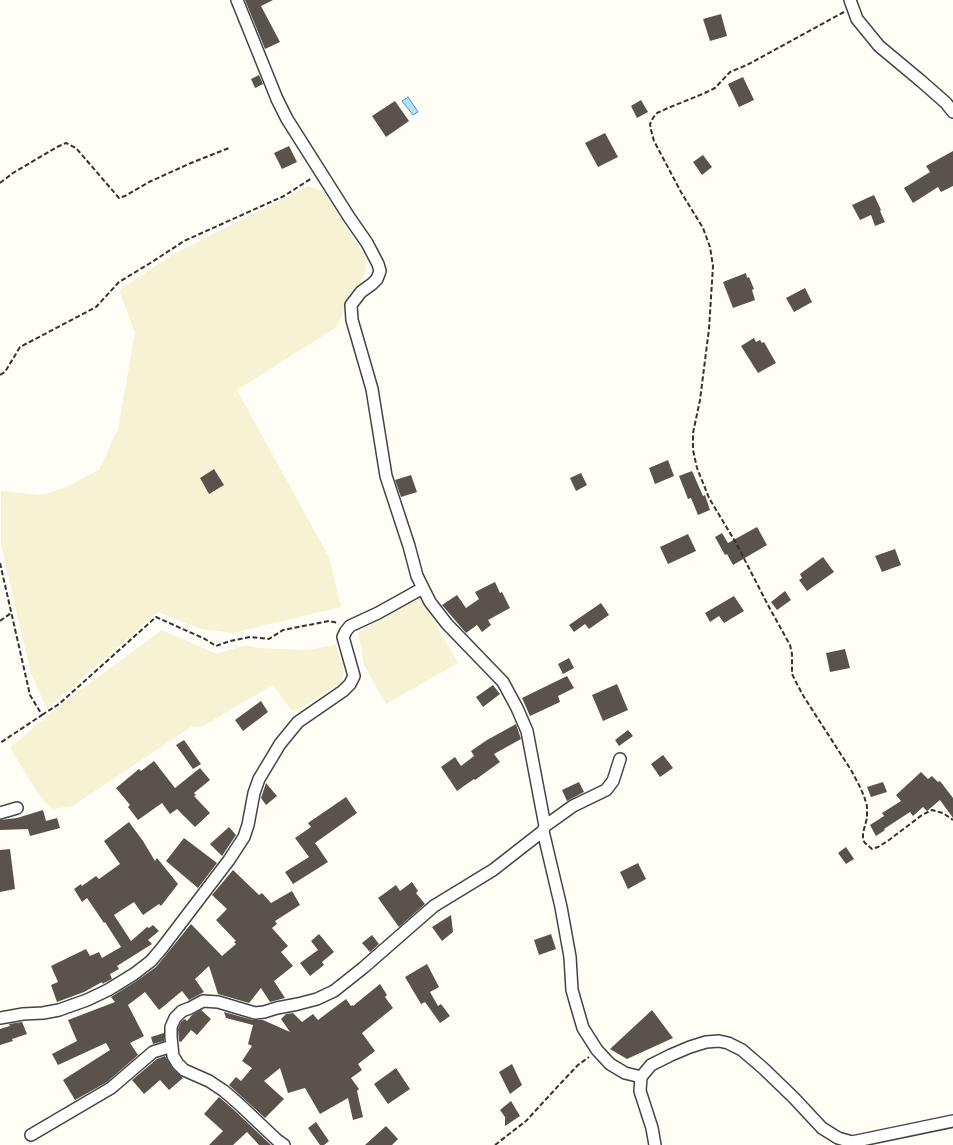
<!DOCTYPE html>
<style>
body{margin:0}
canvas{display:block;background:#fffdf5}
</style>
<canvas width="953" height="1145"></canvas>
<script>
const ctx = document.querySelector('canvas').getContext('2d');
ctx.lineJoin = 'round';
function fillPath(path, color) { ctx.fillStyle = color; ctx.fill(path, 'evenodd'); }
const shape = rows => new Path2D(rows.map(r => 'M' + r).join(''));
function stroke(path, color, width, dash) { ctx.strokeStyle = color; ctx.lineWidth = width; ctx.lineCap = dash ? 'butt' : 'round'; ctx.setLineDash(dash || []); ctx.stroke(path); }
const farmland = shape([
 [308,186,324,192,364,255,366,268,360,285,349,297,337,327,237,390,329,557,341,607,233,633,201,629,158,612,47,709,31,674,1,545,1,491,41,495,64,488,99,470,118,429,135,333,119,290,172,255],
 [420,597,458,663,386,704,364,665,358,632],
 [162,630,217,654,245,645,258,648,306,650,336,645,344,672,342,681,305,706,292,711,273,685,203,726,191,727,73,806,52,809,39,795,10,748,60,705]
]);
const water = shape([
 [408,97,418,112,413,115,402,101,408,97]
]);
const building = shape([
 [245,0,273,0,261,6,280,42,265,49],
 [721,14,727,36,710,41,703,19],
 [259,75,263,84,255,88,251,79],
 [743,77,754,100,739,107,728,84],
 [641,100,648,112,637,118,631,106],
 [395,101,409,121,386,137,372,116],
 [605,133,618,157,598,167,585,143],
 [289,146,297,162,282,169,274,153],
 [953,151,953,186,941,192,938,187,913,203,904,188,930,172,926,166],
 [703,155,712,167,702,175,693,162],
 [874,195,881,210,880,211,885,222,875,226,871,215,860,220,852,205],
 [746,273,747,278,749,277,754,289,752,290,755,300,733,308,723,282],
 [805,288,812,302,794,312,786,298],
 [754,338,756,342,760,340,762,343,764,342,776,363,758,373,741,346],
 [668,460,674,476,655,484,649,468],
 [214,469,224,485,209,494,200,478],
 [692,471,703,496,705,495,710,510,698,515,691,498,688,499,679,476],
 [581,473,587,485,576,491,570,478],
 [411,475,417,492,401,497,395,480],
 [757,527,767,545,733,565,727,554,725,555,715,537,722,533,728,543],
 [688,534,696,551,668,564,660,547],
 [895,549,901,565,882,572,875,556],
 [823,557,834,572,807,591,799,580,802,578,800,574],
 [495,582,500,593,502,592,510,608,488,620,491,625,482,632,477,625,466,633,442,605,457,595,466,608,479,599,475,592],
 [785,591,791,600,777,610,771,602],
 [734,596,744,611,724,623,719,616,710,622,705,613],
 [601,603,609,615,589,629,585,624,574,632,569,625],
 [845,649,850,668,830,672,826,653],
 [569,658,574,668,563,674,558,664],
 [567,676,574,688,558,696,560,702,530,716,522,698],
 [617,684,628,710,603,721,592,695],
 [493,685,500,694,483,707,476,697],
 [261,701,268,712,243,731,235,720],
 [516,724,521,739,494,754,500,762,475,780,474,779,457,791,441,767,455,757,461,766,474,756,471,751,487,740],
 [628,730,633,736,619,746,615,740],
 [184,740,201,764,193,769,176,745],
 [663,755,673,768,660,777,651,764],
 [154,761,175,788,200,768,210,780,194,793,196,795,194,796,210,813,195,827,177,809,170,814,162,803,138,820,128,807,130,805,116,788,139,769,141,771],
 [921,772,928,779,932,776,938,782,940,781,953,798,953,818,940,800,927,811,923,807,913,816,910,812,884,829,885,830,876,836,870,825,884,816,882,813,901,801,896,795],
 [579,782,584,792,567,801,562,790],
 [883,782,887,792,871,797,867,787],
 [266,783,277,796,266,805,261,798],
 [346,797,357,813,315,843,328,862,293,884,285,872,309,857,295,838,311,827,308,823],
 [43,810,46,821,57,818,60,828,30,836,28,829,0,830,0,820,17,818],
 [129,822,143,841,155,861,157,858,178,884,161,906,159,904,143,915,134,902,114,915,131,941,147,927,149,928,153,925,159,931,148,940,152,944,117,966,119,969,110,974,112,979,104,983,103,984,102,982,84,992,57,1002,51,985,58,982,51,966,86,949,90,956,99,952,102,958,121,947,105,922,104,923,87,898,82,902,74,889,81,884,82,886,96,876,99,879,120,864,104,841],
 [229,827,236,835,222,856,210,844],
 [184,838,217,863,198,888,166,861],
 [846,847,854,859,846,864,838,853],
 [10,849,15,889,0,892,0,850],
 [638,863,646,879,628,889,620,872],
 [233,870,259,895,262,893,271,903,292,891,300,905,275,921,277,924,272,928,288,946,281,952,293,966,274,981,285,998,270,1002,261,988,249,1003,218,994,209,966,195,979,204,992,189,1000,182,991,159,1010,145,992,128,1005,144,1036,130,1043,138,1055,107,1082,75,1100,63,1080,110,1050,106,1043,58,1065,52,1054,77,1041,68,1020,115,1002,111,997,138,980,156,967,191,924,222,956,236,944,234,942,236,941,216,920,227,909,212,895],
 [412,882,418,891,416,893,425,904,399,927,378,898,396,885,400,891],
 [451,915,453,932,442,941,432,927],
 [319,934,334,952,322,962,324,965,310,976,300,963,318,950,311,941],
 [551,934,556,949,539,955,534,940],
 [372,935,379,944,370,952,362,943],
 [427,964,439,987,430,992,438,1006,441,1004,450,1016,440,1023,425,1002,421,1004,405,977],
 [380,984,387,995,385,997,393,1008,362,1033,375,1051,358,1064,362,1070,351,1078,359,1089,357,1091,363,1117,353,1120,348,1098,320,1114,305,1088,288,1093,280,1068,264,1081,284,1099,265,1118,229,1085,236,1077,241,1081,252,1068,242,1061,252,1046,248,1044,253,1025,226,1018,224,1012,253,1020,263,1020,290,1032,281,1019,286,1014,293,1013,302,1022,313,1014,318,1020,346,999,351,1006,353,1005,353,1006],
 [201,1010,211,1019,197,1035,191,1030,181,1042,179,1041,178,1029,181,1022,185,1019,187,1021,192,1015],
 [652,1010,673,1038,627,1059,610,1049],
 [22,1022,27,1034,12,1039,13,1041,0,1045,0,1029,10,1026,9,1024],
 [164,1033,164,1041,153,1044,151,1037],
 [165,1056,173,1069,183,1078,169,1090,160,1080,144,1094,132,1080,157,1059],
 [512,1064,522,1085,510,1094,499,1072],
 [396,1068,410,1089,388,1104,374,1084],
 [219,1097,234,1110,271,1145,259,1145,247,1132,233,1145,209,1145,223,1131,204,1114],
 [511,1101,520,1116,505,1126,505,1117,500,1110],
 [316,1122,329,1141,324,1145,320,1145,308,1128],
 [386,1126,398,1139,392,1145,365,1145]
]);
const path = shape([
 [844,12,747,65,730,72,715,88,705,93,668,108,657,113,653,118,650,124,651,130,654,141,681,192,703,228,710,247,713,266,709,329,700,400,693,433,693,450,697,468,709,498,736,543,769,607,790,645,792,654,792,674,797,684,804,697,851,770,859,785,864,796,867,806,867,818,863,833,863,840,865,843,872,849,878,847,889,840,922,815,932,810,943,813,953,820],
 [0,183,13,173,57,147,66,143,76,148,119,198,125,196,149,182,191,163,229,148],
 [0,375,5,372,20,347,96,307,119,282,152,262,184,241,284,196,312,178],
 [0,563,30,695,42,715,0,743],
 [0,621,11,613],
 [42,715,59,704,156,617,205,639,216,646,230,641,250,637,269,639,283,630,329,621,338,623],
 [495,1145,526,1121,560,1084,578,1065,589,1057]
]);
const minor = shape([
 [237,0,277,99,287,119,349,217,367,243,378,264,380,271,377,279,372,284,361,292,351,305,352,320,372,389,386,476,409,546,417,576,430,602,447,624,503,682,517,708,527,731,545,826,543,831,561,907,570,957,572,990,578,1011,583,1028,597,1050,610,1064,625,1073,641,1077],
 [850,0,857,19,879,46,921,81,946,103,953,112],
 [0,813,17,808],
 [545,826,573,806,606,790,613,781,620,759],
 [0,1018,23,1014,43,1013,59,1010,87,1000,108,990,134,974,151,961,162,948,229,860,244,837,248,825,254,793,259,779,280,744,298,722,343,691,350,684,354,676,343,637,346,631,350,626,378,613,423,588],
 [31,1135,111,1088,153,1052,172,1046],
 [284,1145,277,1140,239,1104,224,1091,209,1081,184,1070,178,1064,173,1056,171,1037,171,1027,175,1018,182,1011,190,1008,203,1001,218,1002,255,1013,264,1012,277,1008,298,1004,317,999,334,991,363,968,434,906,493,870,543,831],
 [655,1145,652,1128,640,1091,641,1077,651,1065,671,1055,690,1047,706,1042,719,1041,728,1043,742,1050,764,1069,794,1098,822,1128,838,1138,852,1142,953,1121]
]);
fillPath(farmland, '#f6f3d4');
fillPath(water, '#b9e0f7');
stroke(water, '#3f96cf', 1);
fillPath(building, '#5a524d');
stroke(minor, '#444', 14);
stroke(path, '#333', 2, [5, 2.5]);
stroke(minor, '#fff', 11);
</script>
